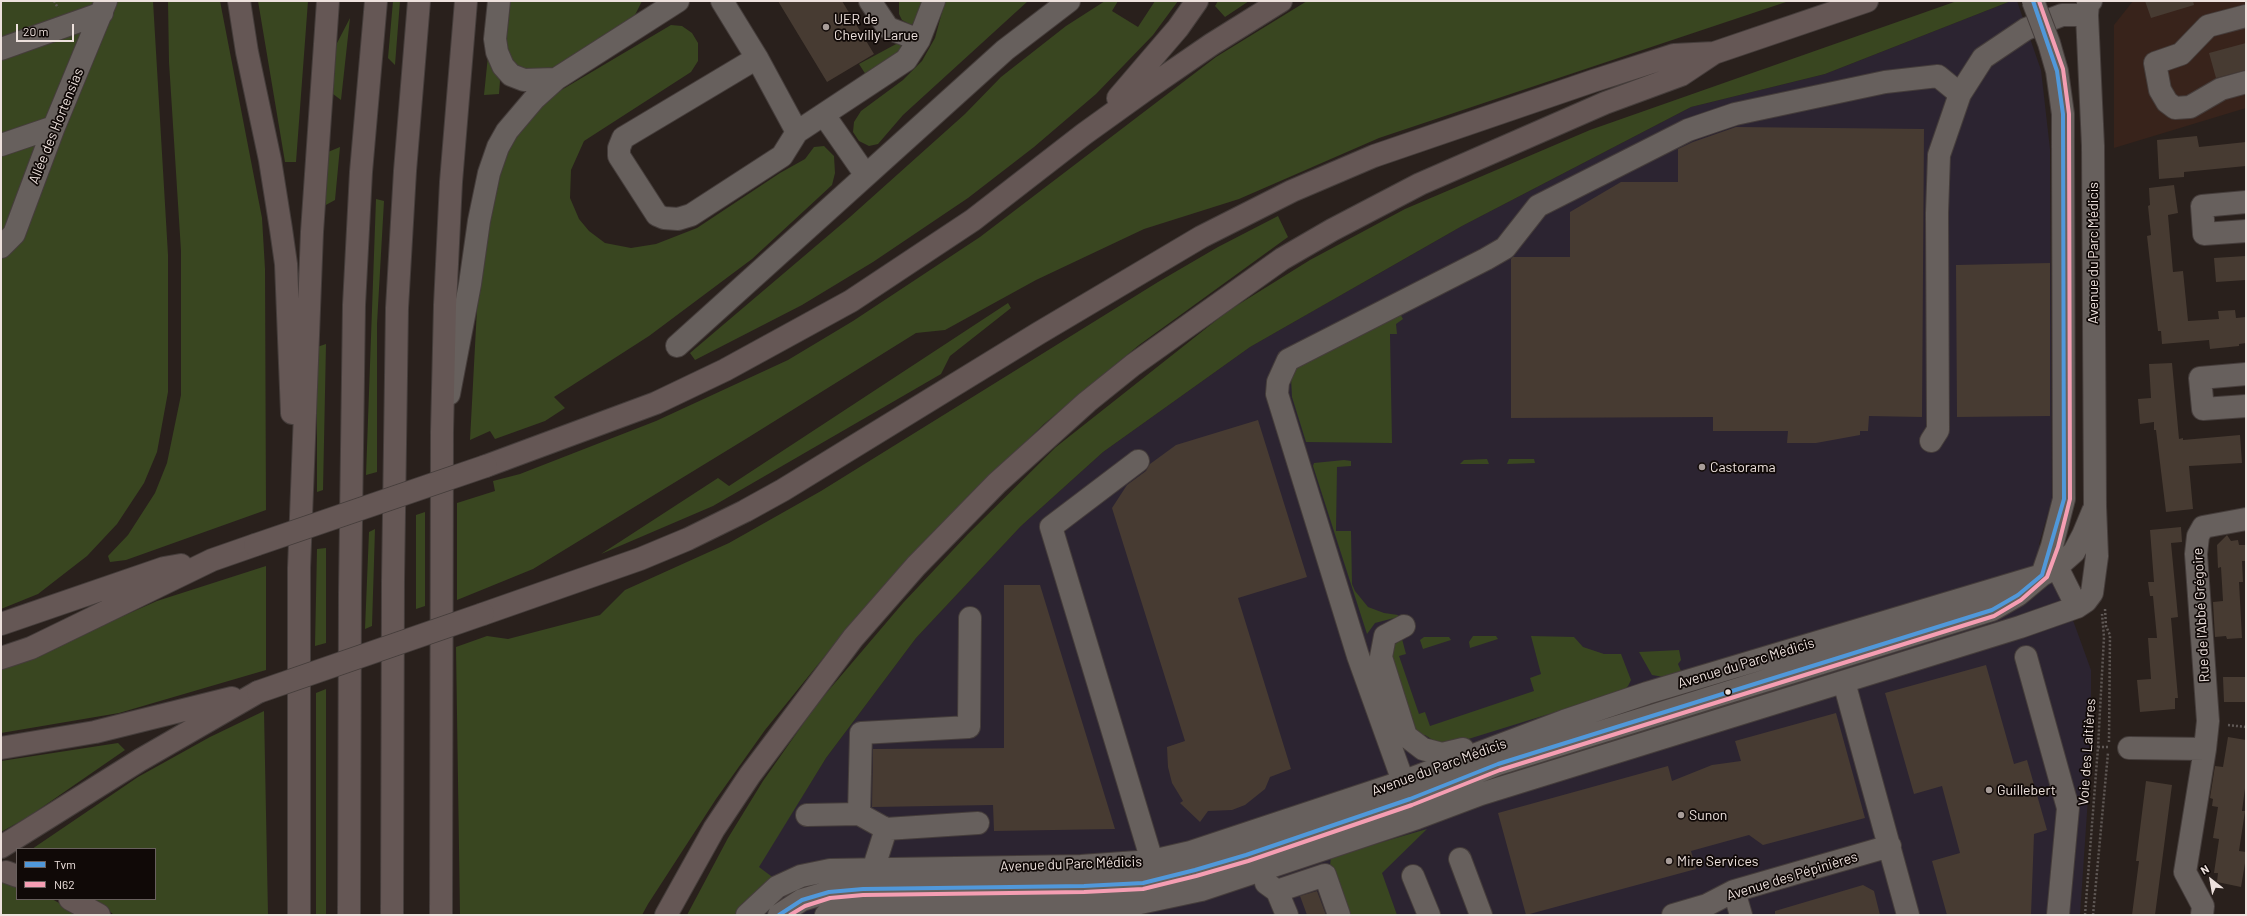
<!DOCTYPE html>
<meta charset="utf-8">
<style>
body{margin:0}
#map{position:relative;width:2247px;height:916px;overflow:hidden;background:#29201c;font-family:Barlow,sans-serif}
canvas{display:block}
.frame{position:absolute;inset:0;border:2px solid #ede1dd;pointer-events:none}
.legend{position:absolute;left:16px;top:848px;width:140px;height:52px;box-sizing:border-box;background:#100907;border:1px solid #685f5d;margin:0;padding:5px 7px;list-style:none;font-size:12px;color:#ede1dd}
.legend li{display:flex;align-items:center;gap:8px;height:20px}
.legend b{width:20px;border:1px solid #685f5d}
.north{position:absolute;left:2191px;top:860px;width:40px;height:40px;-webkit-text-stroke:3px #100907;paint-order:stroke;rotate:329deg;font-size:11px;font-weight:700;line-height:16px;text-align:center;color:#ede1dd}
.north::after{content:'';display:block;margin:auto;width:14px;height:18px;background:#ede1dd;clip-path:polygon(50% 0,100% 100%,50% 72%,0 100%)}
.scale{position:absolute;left:16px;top:24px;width:58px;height:18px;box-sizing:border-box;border:2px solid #ede1dd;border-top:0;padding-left:5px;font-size:12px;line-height:14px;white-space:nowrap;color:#ede1dd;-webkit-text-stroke:3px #100907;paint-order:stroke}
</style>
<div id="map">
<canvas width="2247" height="916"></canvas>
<div class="frame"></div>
<ul class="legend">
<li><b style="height:5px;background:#5098da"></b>Tvm</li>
<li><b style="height:5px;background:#f59eb3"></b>N62</li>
</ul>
<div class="north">N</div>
<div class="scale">20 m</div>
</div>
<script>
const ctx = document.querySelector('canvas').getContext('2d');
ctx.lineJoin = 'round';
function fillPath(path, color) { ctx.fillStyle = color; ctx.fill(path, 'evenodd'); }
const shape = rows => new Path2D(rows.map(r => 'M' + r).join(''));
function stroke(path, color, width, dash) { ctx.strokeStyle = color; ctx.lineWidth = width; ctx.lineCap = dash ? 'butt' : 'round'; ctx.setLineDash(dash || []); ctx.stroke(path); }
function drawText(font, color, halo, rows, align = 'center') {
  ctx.font = font + ' Barlow,sans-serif'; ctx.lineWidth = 3.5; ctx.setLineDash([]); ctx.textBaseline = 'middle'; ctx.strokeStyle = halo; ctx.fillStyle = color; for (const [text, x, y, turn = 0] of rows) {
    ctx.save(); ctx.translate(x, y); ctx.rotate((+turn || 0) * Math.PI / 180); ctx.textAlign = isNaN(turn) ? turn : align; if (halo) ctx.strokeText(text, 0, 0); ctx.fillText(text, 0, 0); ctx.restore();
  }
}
const commercial = shape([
 [2011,1,2017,1,2041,70,2050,149,2052,500,2039,544,2074,623,2091,670,2091,754,2080,915,746,915,743,891,826,758,916,638,1021,526,1103,452,1250,347,1462,226,1691,107,1825,74]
]);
const built = shape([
 [2133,1,2246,1,2246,108,2114,148,2114,25]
]);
const green = shape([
 [1,1,153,1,168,255,168,392,157,452,144,483,117,524,87,556,38,594,1,609],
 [168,1,220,1,262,218,265,269,266,510,126,560,110,562,108,556,128,535,155,493,167,463,181,395,181,251,169,62],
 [258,1,308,1,296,162,285,162],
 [393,1,400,1,395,65,388,58],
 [508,1,642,1,632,21,545,73,520,71,508,59,505,37],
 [899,1,925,1,921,19,911,25,902,20,899,14],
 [945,1,1028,1,903,115,878,144,869,146,859,141,853,132,854,122,861,111,903,80,922,61,935,38],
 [1105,1,1118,1,1112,11,1138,27,1155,1,1178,1,1153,35,1096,94,1034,147,968,198,873,262,802,305,695,360,690,353,850,217,965,114,1001,77,1066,26],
 [1218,1,1249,1,1225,17,1215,6],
 [1307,1,1789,1,1379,138,1239,199,1144,229,1036,280,945,330,916,333,749,437,533,569,457,600,457,503,495,491,493,481,520,474,656,421,788,360,853,321,980,237,1216,57],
 [1957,1,2011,1,1825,74,1691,107,1462,226,1250,347,1103,452,1021,526,916,638,826,758,759,867,775,879,744,904,734,915,687,915,728,838,763,781,817,704,903,603,968,534,1056,447,1228,311,1310,260,1405,209,1590,130],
 [350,18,341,100,333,94,336,45],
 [671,25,682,26,692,33,698,43,698,61,691,72,584,141,571,170,570,198,579,219,589,231,605,243,631,248,656,244,697,228,780,173,805,159,814,147,824,146,834,156,835,173,832,185,752,259,649,336,554,397,565,408,545,421,495,439,490,431,470,440,480,252,490,196,511,138,553,95],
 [898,43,903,43,905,50,868,78,859,64],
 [489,46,500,81,499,94,484,95],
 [340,147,335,200,324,206,328,152],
 [376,199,384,201,377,324,377,472,366,475],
 [1278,216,1288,237,1139,345,1044,424,909,557,841,636,765,730,716,799,648,904,642,915,460,915,456,647,487,636,508,639,600,615,625,590,729,543,821,491,1158,282,1218,247],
 [1008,303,1011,308,950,356,941,374,713,506,601,554,718,478,729,486],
 [1399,312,1403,319,1396,324,1397,334,1390,334,1392,443,1306,442,1292,397,1291,378,1294,371,1301,363],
 [326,344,323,490,317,492,317,347],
 [1487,459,1489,464,1460,464,1464,460],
 [1509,459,1534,459,1535,463,1507,464],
 [1344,460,1351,461,1351,466,1337,467,1336,531,1351,531,1352,584,1355,591,1368,607,1384,613,1398,615,1398,617,1375,623,1367,634,1313,466,1314,463],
 [425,512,425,606,416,609,416,515],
 [375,529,372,626,365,629,369,532],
 [326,548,326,643,315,646,317,549],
 [266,566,266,670,119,713,1,733,1,670,157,601],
 [1473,636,1496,636,1498,639,1470,648,1469,642],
 [1531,636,1574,637,1583,647,1604,654,1621,654,1631,680,1628,686,1623,691,1449,745,1439,744,1425,735,1418,736,1393,665,1391,652,1394,645,1402,639,1406,654,1399,656,1419,714,1425,712,1430,726,1534,691,1530,678,1541,674],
 [1424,637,1449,637,1451,640,1423,649,1420,640],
 [1679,650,1681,660,1678,664,1681,671,1664,677,1652,675,1639,652],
 [326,689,326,915,316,915,316,693],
 [264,711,268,915,114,915,95,899,155,899,155,849,32,849,138,777,210,737],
 [118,743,125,750,28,817,1,832,1,761],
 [1427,829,1382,873,1397,915,1347,915,1330,866,1331,857],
 [1,876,17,882,17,899,52,899,80,915,1,915]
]);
const building = shape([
 [778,1,842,1,874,54,827,82],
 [2145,1,2193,1,2194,5,2151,18],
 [2246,43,2246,70,2216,78,2209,53],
 [1736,127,1924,129,1922,417,1869,416,1868,431,1860,431,1860,435,1816,443,1787,443,1788,431,1713,431,1713,417,1511,418,1511,259,1513,257,1570,257,1570,212,1621,182,1678,182,1678,149,1693,142],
 [2197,136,2199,147,2246,142,2246,166,2184,172,2184,177,2159,179,2157,140],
 [2174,185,2178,213,2168,215,2173,272,2183,271,2188,321,2219,319,2218,311,2235,310,2236,318,2246,317,2246,343,2239,344,2239,346,2210,349,2209,340,2162,344,2161,331,2158,331,2147,236,2151,235,2148,206,2150,205,2149,188],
 [2246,256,2246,280,2216,282,2214,258],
 [2050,263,2050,416,1957,417,1956,265],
 [2172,363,2179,439,2183,438,2183,440,2240,435,2242,463,2189,466,2193,509,2166,512,2156,430,2154,430,2154,422,2140,424,2138,399,2151,398,2149,364],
 [1258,420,1307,577,1238,598,1291,769,1270,777,1265,789,1245,805,1232,810,1208,811,1200,822,1180,803,1183,801,1172,783,1168,767,1167,747,1185,741,1112,508,1127,485,1146,471,1150,464,1176,445],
 [2181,527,2182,542,2171,543,2178,617,2171,618,2178,698,2175,698,2175,709,2140,712,2137,680,2151,679,2148,638,2157,638,2153,596,2150,596,2148,582,2154,582,2150,530],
 [2227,535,2231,541,2238,540,2239,545,2246,545,2246,561,2242,561,2243,582,2239,582,2242,638,2227,639,2226,636,2215,637,2213,602,2223,601,2221,567,2218,568,2217,545],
 [1004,585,1040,585,1115,829,994,831,993,805,872,807,873,749,1004,748],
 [1986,665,2014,764,2027,760,2047,830,2034,834,2031,915,1947,915,1932,861,1960,853,1942,786,1914,794,1885,693],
 [2223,677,2246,677,2246,702,2224,702],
 [1836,713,1865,818,1763,845,1749,835,1691,851,1696,869,1526,915,1498,813,1668,766,1672,781,1712,765,1741,761,1735,741],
 [2228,737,2246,740,2246,781,2242,811,2245,811,2239,851,2246,852,2246,857,2241,887,2217,882,2218,873,2214,873,2219,839,2213,838,2218,807,2212,806,2213,799,2210,798,2215,766,2223,767],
 [2146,781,2172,785,2155,915,2132,915,2139,861,2136,861],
 [1863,885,1874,891,1880,915,1775,915,1775,911],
 [1317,891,1326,915,1307,915,1300,896]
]);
const path = shape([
 [54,1,58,8],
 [2105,609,2106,626,2110,635,2109,742],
 [2228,725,2246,727],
 [2098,747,2110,747],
 [2085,915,2098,747,2104,637,2102,614],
 [2093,915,2108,753]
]);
const minor = shape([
 [499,1,495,39,497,52,503,66,511,75,524,80,556,79],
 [722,1,757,58,797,132,906,60,919,40,934,1],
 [870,1,888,28,919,40],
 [2246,16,2208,26,2181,54,2155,63,2160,90,2167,102,2175,108,2190,107,2221,89,2246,82],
 [1,49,102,13],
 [757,58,623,138,619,148,619,156,657,215,664,218,678,219,691,215,782,156,797,132],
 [824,115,865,174],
 [1,145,54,127],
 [2246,202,2202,206,2204,234,2246,231],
 [1,247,14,234,54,127,106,1],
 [677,346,1005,50,1069,1],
 [2246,374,2200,378,2203,409,2246,406],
 [449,394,470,284,479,221,489,173,498,147,507,131,535,98,556,79,678,1],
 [1931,441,1938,430,1937,213,1939,155,1960,94],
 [1138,461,1051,527,1152,861],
 [2057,567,2077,607],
 [1404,626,1385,636,1381,657,1406,736,1423,749,1442,754,1463,749],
 [2026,657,2068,808,2058,915],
 [1844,682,1908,915],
 [2129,748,2205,749],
 [1408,795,1358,656,1277,394,1278,382,1288,360,1486,259,1505,248,1538,206,1688,130,1735,114,1885,82,1938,76,1960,94,1983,58,2026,29,2062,15,2087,15],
 [807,815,859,814],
 [886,829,978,823],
 [1460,859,1481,915],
 [873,870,886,829,859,814,861,733,969,727,970,618],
 [1413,876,1429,915],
 [1266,883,1277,891,1287,915],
 [1277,891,1325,875,1339,915],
 [1734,891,1741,915],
 [747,915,777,887,801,876,830,870,1081,866,1152,861,1191,852,1402,782,1564,721,1647,693,2042,575,2057,567,2074,552,2083,535,2093,511],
 [779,915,802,900,829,892,863,889,1084,886,1143,883,1195,870,1246,855,1410,799,1498,764,1963,619,1992,610,2018,595,2042,575,2052,546,2064,499,2063,137],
 [826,915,837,911,870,908,1041,907,1140,903,1201,890,1417,818,1481,794,2020,627,2077,607,2086,601,2092,593,2097,556,2095,506,2093,146,2087,15,2088,4,2091,1],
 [1673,915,1707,905,1734,891,1890,846],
 [2202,915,2203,906,2185,872,2205,749,2208,721,2196,554,2198,536,2203,527,2246,519]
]);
const highway = shape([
 [239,1,247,52,270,160,281,229,286,264,292,413],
 [1118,98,1178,28,1197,1],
 [486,466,656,403,725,370,851,301,973,220,1084,134,1148,88,1212,44,1281,1],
 [483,614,640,559,688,539,745,511,783,490,1039,333,1201,237,1292,191,1374,156,1593,81,1674,55,1714,53],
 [1,624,164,568,181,565],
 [1,658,31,648,212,560,255,545],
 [1,748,95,732,232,698],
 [1,847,140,760,258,692],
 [6,872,17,876],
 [70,899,99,915],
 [299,915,299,568,312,232,328,1],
 [349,915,350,592,354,305,361,172,376,1],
 [392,915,393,581,397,308,405,171,419,1],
 [441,915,442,432,445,305,451,182,466,1],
 [666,915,714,829,750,775,853,638,916,566,997,483,1087,402,1133,365,1282,259,1332,230,1420,184,1605,103,1681,75,1714,53,1867,1]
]);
const minorBridge = shape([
 [2033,1,2049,43,2057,71,2063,114,2063,137]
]);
const highwayBridge = shape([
 [255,545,486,466],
 [258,692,483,614]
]);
const bus1 = shape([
 [779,915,802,900,829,892,863,889,1084,886,1143,883,1195,870,1246,855,1410,799,1498,764,1992,610,2018,595,2042,575,2064,499,2063,114,2057,71,2033,1]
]);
const bus2 = shape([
 [790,915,805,906,830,898,863,895,1084,892,1143,889,1196,876,1248,861,1412,805,1500,770,1994,616,2021,600,2047,577,2058,547,2070,499,2069,114,2063,69,2039,1]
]);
const markers = [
 [826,27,4,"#a89d99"],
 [1702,467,4,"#a89d99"],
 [1728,692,3.5,"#ede1dd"],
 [1989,790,4,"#a89d99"],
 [1681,815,4,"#a89d99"],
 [1669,861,4,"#a89d99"]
];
const poiNames = [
 ["UER de",834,19],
 ["Chevilly Larue",834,35],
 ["Castorama",1710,467],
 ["Guillebert",1997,790],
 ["Sunon",1689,815],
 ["Mire Services",1677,861]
];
const streetNames = [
 ["Allée des Hortensias",56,126,-68],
 ["Avenue du Parc Médicis",2093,253,-90],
 ["Rue de l'Abbé Grégoire",2201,615,-93],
 ["Avenue du Parc Médicis",1746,663,-17],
 ["Voie des Laitières",2087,752,-86],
 ["Avenue du Parc Médicis",1439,767,-20],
 ["Avenue du Parc Médicis",1071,864,-2],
 ["Avenue des Pépinières",1792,876,-17]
];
fillPath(commercial, '#2c2431');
fillPath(built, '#38231b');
fillPath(green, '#394620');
fillPath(building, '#473b32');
stroke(minor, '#453d3b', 24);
stroke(highway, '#453d3b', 24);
stroke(path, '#5f5855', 2.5, [2, 2]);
stroke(minor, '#67605d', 22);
stroke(highway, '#655755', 22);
stroke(minorBridge, '#453d3b', 24, []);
stroke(highwayBridge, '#453d3b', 24, []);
stroke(minorBridge, '#67605d', 22);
stroke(highwayBridge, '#655755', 22);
stroke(bus1, '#5098da', 4);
stroke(bus2, '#f59eb3', 4);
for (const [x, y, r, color] of markers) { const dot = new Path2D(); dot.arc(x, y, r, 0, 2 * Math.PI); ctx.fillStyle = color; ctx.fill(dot); stroke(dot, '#100907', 1.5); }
drawText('14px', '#ede1dd', '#100907', poiNames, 'left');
drawText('14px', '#ede1dd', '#100907', streetNames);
</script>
